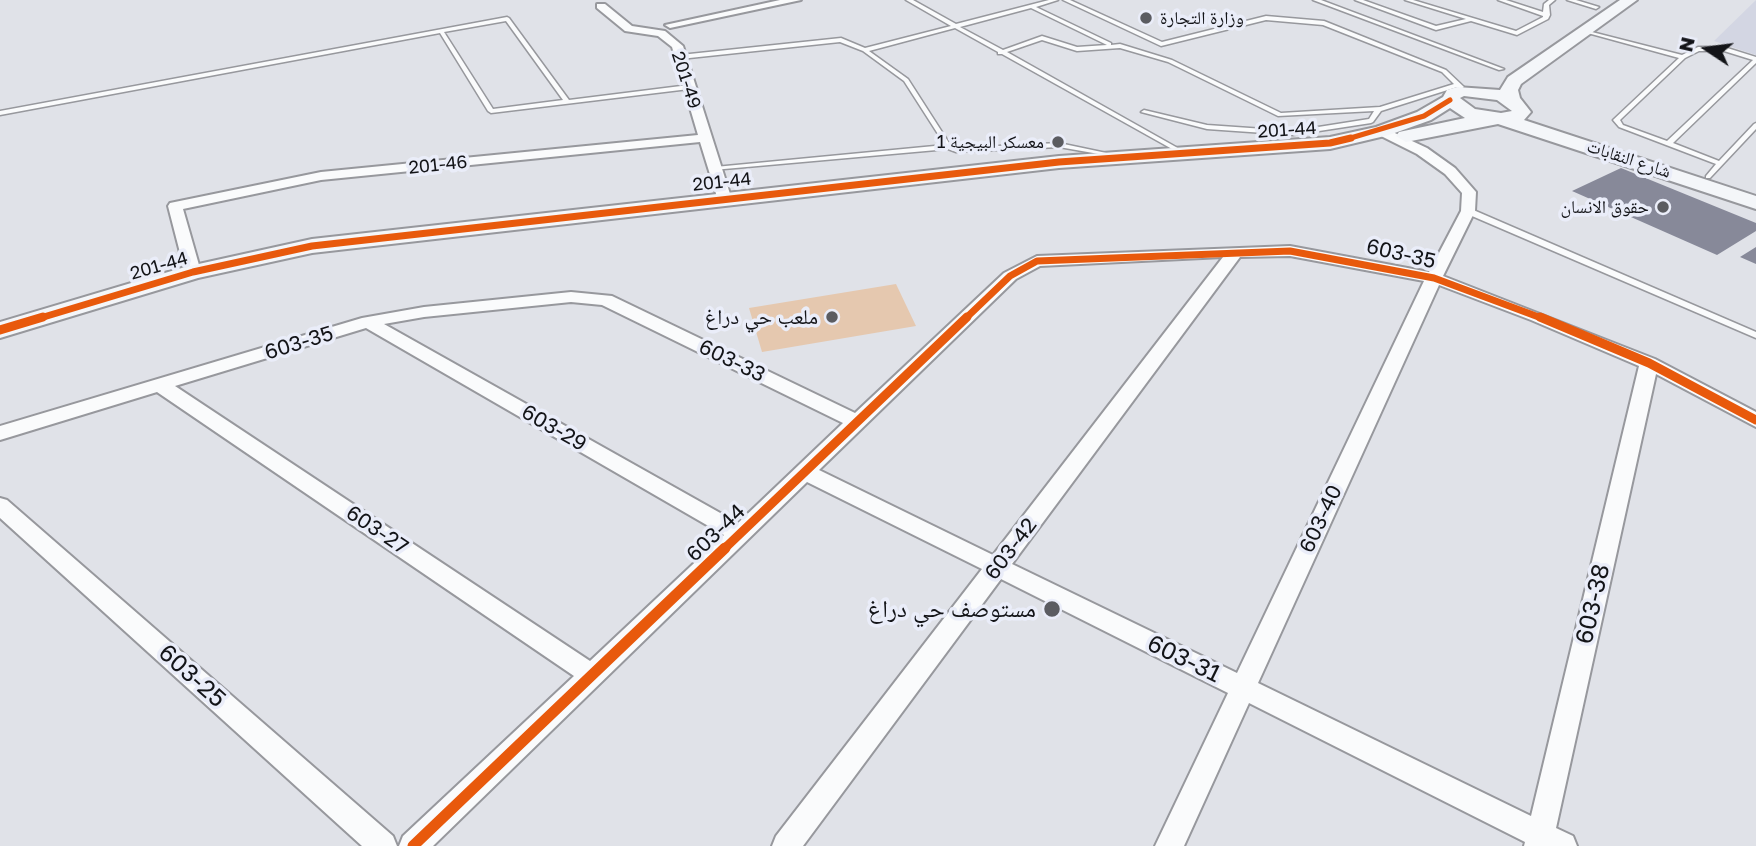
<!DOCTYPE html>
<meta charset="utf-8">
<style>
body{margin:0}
#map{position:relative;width:1756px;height:846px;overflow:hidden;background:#e0e2e8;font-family:"Golos Text",sans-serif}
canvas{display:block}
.north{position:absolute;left:1672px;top:14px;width:70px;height:70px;-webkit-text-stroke:5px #eaedf9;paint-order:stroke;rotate:283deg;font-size:19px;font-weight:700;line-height:28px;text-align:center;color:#131418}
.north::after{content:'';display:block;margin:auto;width:24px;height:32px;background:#131418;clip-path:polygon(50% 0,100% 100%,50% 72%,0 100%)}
</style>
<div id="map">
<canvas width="1756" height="846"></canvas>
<div class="north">N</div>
</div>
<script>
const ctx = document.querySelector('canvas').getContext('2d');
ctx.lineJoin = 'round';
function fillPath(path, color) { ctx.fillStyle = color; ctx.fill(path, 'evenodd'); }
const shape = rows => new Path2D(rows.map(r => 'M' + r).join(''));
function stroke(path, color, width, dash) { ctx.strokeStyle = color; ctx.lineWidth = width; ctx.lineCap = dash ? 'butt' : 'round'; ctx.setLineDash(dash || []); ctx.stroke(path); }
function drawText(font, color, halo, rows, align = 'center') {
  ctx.font = font + ' "Golos Text","Noto Naskh Arabic",sans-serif'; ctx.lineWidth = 7; ctx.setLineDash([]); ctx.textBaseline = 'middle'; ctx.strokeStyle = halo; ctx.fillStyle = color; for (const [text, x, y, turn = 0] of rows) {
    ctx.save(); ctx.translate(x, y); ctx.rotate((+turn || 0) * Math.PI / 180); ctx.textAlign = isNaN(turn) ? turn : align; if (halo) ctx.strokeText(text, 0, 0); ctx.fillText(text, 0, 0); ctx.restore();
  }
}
const built = shape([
 [1756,0,1756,55,1714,41]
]);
const green = shape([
 [896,284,916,326,762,352,749,308]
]);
const building = shape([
 [1621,168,1756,223,1756,231,1717,255,1572,191],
 [1756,247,1756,264,1740,257]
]);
const lane = shape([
 [906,0,913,0,956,24,1049,0,1058,0,1036,7,1111,43,1111,45,1120,44,1172,60,1281,113,1380,107,1454,84,1442,72,1323,25,1266,20,1161,46,1063,0,1070,0,1162,42,1266,16,1324,21,1446,70,1464,87,1461,89,1457,87,1381,111,1373,122,1371,123,1293,135,1207,129,1141,112,1144,110,1207,125,1293,131,1369,119,1374,111,1278,116,1168,62,1120,48,1077,51,1042,40,1007,52,1183,151,1183,153,1181,154,1002,54,998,54,998,52,955,28,869,51,908,79,951,146,957,148,1059,143,1116,155,1116,157,1059,147,956,152,948,149,713,170,712,169,715,167,945,145,904,81,863,51,840,42,680,59,677,57,680,55,841,38,865,48,951,26,906,0],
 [1031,8,1107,45,1077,47,1042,36,1003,50,960,27,1031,8],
 [1313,0,1321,0,1504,69,1499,70,1313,0],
 [1355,0,1363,0,1436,26,1466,19,1405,0,1413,0,1516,31,1543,17,1543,16,1498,0,1506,0,1543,12,1544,4,1549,0,1555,0,1549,5,1550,15,1548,19,1517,35,1471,21,1436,30,1355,0],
 [1567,0,1576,0,1599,7,1596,9,1567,0],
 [507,17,509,18,569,100,689,85,692,87,689,89,491,113,488,111,440,33,0,115,0,111,507,17],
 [506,21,563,100,493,109,444,32,506,21],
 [1584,30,1682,55,1698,47,1724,47,1756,57,1756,63,1673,143,1719,161,1754,124,1756,123,1756,129,1710,178,1706,178,1706,176,1716,164,1619,127,1613,120,1679,58,1584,32,1584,30],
 [1699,51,1724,51,1753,60,1667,141,1623,125,1620,120,1685,58,1699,51],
 [1465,209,1471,209,1756,332,1756,338,1465,213,1465,209]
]);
const street = shape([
 [780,0,801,0,670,28,665,25,780,0],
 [597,4,605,4,632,26,665,31,683,46,731,197,729,200,724,201,717,197,700,142,321,180,183,209,201,272,193,277,185,272,168,206,170,203,321,172,698,135,672,47,658,36,625,31,597,8,597,4],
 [1382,127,1427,148,1455,168,1476,192,1475,211,1443,276,1655,359,1756,412,1756,427,1656,374,1556,828,1573,836,1577,846,1524,846,1525,842,1249,703,1184,846,1155,846,1228,693,1001,579,803,846,772,846,776,836,982,569,807,482,433,846,399,846,403,836,574,676,157,392,0,440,0,426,362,318,424,307,571,292,612,296,855,413,1004,273,1037,256,1290,246,1429,272,1461,211,1462,193,1445,174,1417,154,1377,134,1377,128,1382,127],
 [1290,256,1424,281,1237,673,1012,564,1240,257,1290,256],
 [1223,257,993,555,819,470,1016,279,1040,266,1223,257],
 [1439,285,1531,320,1639,366,1531,816,1258,683,1439,285],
 [571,302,602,305,843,423,738,523,384,324,424,317,571,302],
 [366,328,724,535,590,661,175,386,366,328],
 [0,498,7,500,393,836,397,846,362,846,0,518,0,498]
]);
const secondary = shape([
 [1620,0,1637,0,1521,84,1518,90,1520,98,1531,112,1524,120,1756,196,1756,209,1498,124,1406,142,1396,136,1399,132,1465,118,1450,108,1431,120,1389,135,1330,149,1059,168,312,253,198,278,0,338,0,322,185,267,312,239,1059,156,1330,137,1376,127,1417,112,1443,97,1447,90,1457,87,1500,90,1508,77,1620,0],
 [1464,96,1497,100,1512,111,1501,113,1475,109,1460,98,1464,96]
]);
const cyclewayFar3 = shape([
 [1344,140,1424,116,1450,100]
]);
const cyclewayFar2 = shape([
 [37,319,193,272,312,246,1059,162,1330,143,1351,138],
 [965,319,1010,276,1037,261,1290,251,1434,278,1544,319]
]);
const cyclewayFar1 = shape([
 [1540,317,1649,363,1756,420],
 [0,330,43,317],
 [723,550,967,317]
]);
const cycleway = shape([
 [413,846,725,548]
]);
const markers = [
 [1146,18,7,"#5b5c61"],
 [1058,142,7,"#5b5c61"],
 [1663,207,7,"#5b5c61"],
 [832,317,7,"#5b5c61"],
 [1052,609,9,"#5b5c61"]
];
const farPoinames = [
 ["وزارة التجارة",1160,18,"left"],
 ["معسكر البيجية 1",1044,142],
 ["حقوق الانسان",1649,207]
];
const farStreetnames = [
 ["201-49",686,80,72],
 ["201-44",1287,130,-4],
 ["شارع النقابات",1629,159,18],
 ["201-46",438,165,-6],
 ["201-44",722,182,-6],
 ["201-44",159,266,-16]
];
const streetNames = [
 ["603-35",1401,254,13],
 ["603-35",299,343,-17],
 ["603-33",732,361,26],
 ["603-29",554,428,30],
 ["603-40",1321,519,-65],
 ["603-27",377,530,34],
 ["603-44",716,533,-44],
 ["603-42",1011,549,-53]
];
const poiNames = [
 ["ملعب حي دراغ",818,317]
];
const nearStreetnames = [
 ["603-38",1593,604,-77],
 ["603-31",1184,659,26],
 ["603-25",192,676,42]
];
const nearPoinames = [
 ["مستوصف حي دراغ",1036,609]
];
fillPath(built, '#d3d6e3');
fillPath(green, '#e5c8af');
fillPath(building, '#878999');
stroke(lane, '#97989d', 3);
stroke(street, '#97989d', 4);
stroke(secondary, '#97989d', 4);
fillPath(lane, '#fafbfc');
fillPath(street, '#fafbfc');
fillPath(secondary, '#f4f6f9');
stroke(cyclewayFar3, '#e8590c', 5);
stroke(cyclewayFar2, '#e8590c', 7);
stroke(cyclewayFar1, '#e8590c', 9);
stroke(cycleway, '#e8590c', 11);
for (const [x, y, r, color] of markers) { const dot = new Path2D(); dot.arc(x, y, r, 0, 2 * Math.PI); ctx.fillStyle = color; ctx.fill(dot); stroke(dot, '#eaedf9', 2.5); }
drawText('18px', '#131418', '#eaedf9', farPoinames, 'right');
drawText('18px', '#131418', '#eaedf9', farStreetnames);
drawText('21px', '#131418', '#eaedf9', streetNames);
drawText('21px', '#131418', '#eaedf9', poiNames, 'right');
drawText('24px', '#131418', '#eaedf9', nearStreetnames);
drawText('24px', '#131418', '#eaedf9', nearPoinames, 'right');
</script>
